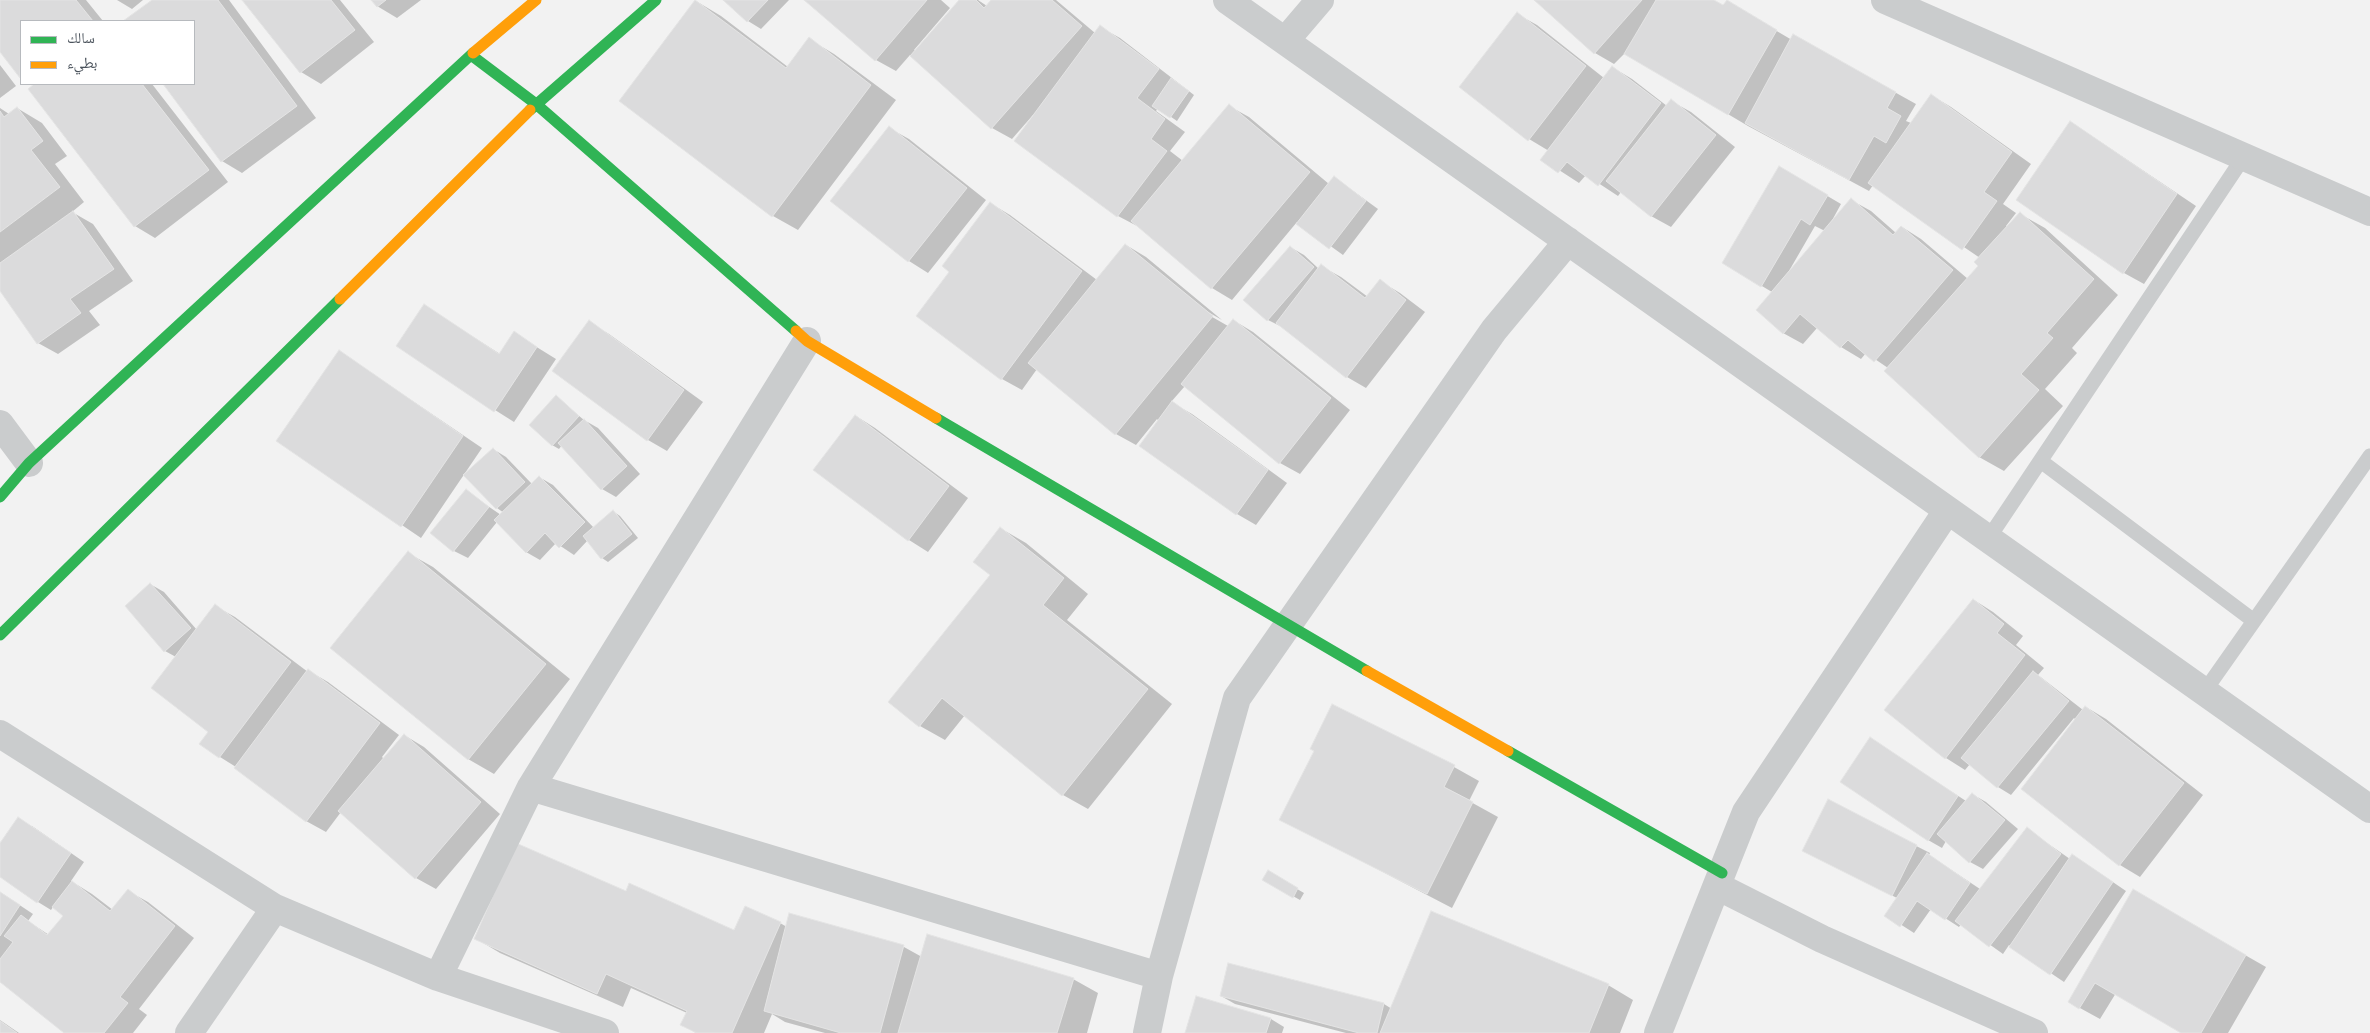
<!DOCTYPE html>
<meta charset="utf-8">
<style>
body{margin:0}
#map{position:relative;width:2370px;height:1033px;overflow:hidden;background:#f2f2f2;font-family:"Varela Round","Noto Naskh Arabic",sans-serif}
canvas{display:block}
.legend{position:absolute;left:20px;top:20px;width:175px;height:65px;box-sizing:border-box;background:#fff;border:1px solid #b7babe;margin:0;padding:6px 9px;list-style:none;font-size:15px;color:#4b535c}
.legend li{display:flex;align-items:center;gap:10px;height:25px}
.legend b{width:25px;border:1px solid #b7babe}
</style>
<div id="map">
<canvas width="2370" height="1033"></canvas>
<ul class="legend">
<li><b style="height:6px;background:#30b455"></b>سالك</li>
<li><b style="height:6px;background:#ff9f0a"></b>بطيء</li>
</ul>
</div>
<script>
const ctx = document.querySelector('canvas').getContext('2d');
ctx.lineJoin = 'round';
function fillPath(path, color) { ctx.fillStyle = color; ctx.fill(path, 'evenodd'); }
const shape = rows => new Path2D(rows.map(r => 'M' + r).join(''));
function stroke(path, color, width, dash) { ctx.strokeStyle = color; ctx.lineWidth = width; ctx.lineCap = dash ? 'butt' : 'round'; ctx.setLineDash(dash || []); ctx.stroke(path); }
const shadow = shape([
 [0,0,86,0,103,21,21,21,21,78,0,50],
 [117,0,143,0,132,9],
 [154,0,229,0,316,118,242,173,222,161,165,84,194,84,194,21,125,21],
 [244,0,340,0,374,42,321,84,301,72],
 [373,0,421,0,397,18,377,6],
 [725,0,789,0,761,29,748,21],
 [806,0,941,0,950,8,914,50,916,51,961,0,978,0,987,6,993,0,1056,0,1095,33,1100,27,1120,38,1194,95,1177,121,1158,108,1156,111,1185,132,1170,151,1183,161,1229,106,1249,117,1329,184,1334,177,1378,209,1343,255,1297,222,1232,300,1212,288,1139,227,1118,216,1016,141,1034,117,1033,115,1012,139,992,128,910,55,896,71,876,60],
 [1535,0,1712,0,1723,7,1746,13,1792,40,1794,36,1916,104,1906,121,1911,123,1931,95,1951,107,2031,164,2003,204,2016,213,2006,226,2008,227,2020,214,2045,228,2118,295,2072,348,2077,353,2045,389,2063,406,2004,471,1979,457,1888,368,1866,353,1861,359,1841,347,1817,328,1803,344,1783,333,1772,292,1723,263,1780,168,1841,204,1829,226,1851,200,1871,211,1896,233,1902,227,1921,239,1968,279,1980,266,1980,258,1873,185,1869,191,1748,126,1625,53,1614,64,1595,53],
 [1815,226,1825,231,1790,272,1789,271],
 [696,1,721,16,788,67,809,39,834,54,896,100,798,230,773,216],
 [1517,14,1537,25,1604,78,1612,67,1632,79,1667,106,1671,101,1691,112,1735,147,1671,227,1651,216,1621,192,1618,196,1586,175,1579,183,1542,159,1549,151,1529,139],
 [0,65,16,86,0,98],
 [32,84,152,84,228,182,155,238,135,226,29,89,34,85],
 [0,108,9,114,17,108,42,123,67,156,55,164,84,202,72,212,93,224,133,281,89,311,100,325,58,354,38,343,0,289],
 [2071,122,2196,206,2144,284,2124,273],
 [889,128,909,139,986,200,928,273,909,261,832,200],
 [990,203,1010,215,1097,280,1126,245,1146,257,1222,320,1208,312,1207,314,1228,326,1233,320,1253,332,1350,410,1300,474,1280,463,1185,386,1171,402,1192,414,1287,483,1256,525,1237,514,1157,419,1136,445,1116,434,1037,369,1022,390,1002,379,951,271],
 [1290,247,1304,255,1319,269,1321,266,1341,277,1368,297,1380,281,1400,293,1425,312,1366,388,1347,377,1282,327,1268,320,1245,300],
 [425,306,500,354,514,333,556,359,514,422,495,410],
 [589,322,609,334,703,402,667,451,648,440],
 [339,351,482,448,421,538,278,441],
 [556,397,584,420,598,428,640,474,616,497,602,489,562,445,559,449,552,445],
 [856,416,875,428,968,498,928,552,909,540,815,470],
 [493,449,506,457,532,484,539,477,553,485,594,528,614,512,620,516,638,538,608,562,602,558,588,540,574,555,556,543,540,560,526,552,497,522,468,558,454,551,466,491,501,515,504,513,497,508],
 [1000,528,1026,543,1088,594,1067,620,1172,704,1088,809,1063,795,965,715,945,740,920,726,991,574],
 [408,553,433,567,570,679,494,774,468,759],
 [150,584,164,592,197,630,215,606,235,617,308,672,309,671,328,682,399,735,382,757,384,759,404,735,424,747,500,814,436,889,416,878,341,812,326,832,306,821,236,767,220,757,176,657,165,651],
 [1974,600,1993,612,2023,636,2016,645,2044,668,2038,675,2083,710,2086,707,2106,719,2203,795,2140,877,2120,865,2023,789,2076,720,2074,718,2011,795,1998,787,1970,764,1965,770,1946,758,1886,709],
 [1871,739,1966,801,1972,794,1986,802,2018,829,1983,869,1970,862,1946,841,1942,848,1928,840],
 [1454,767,1479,781,1469,801,1498,817,1452,908,1281,819],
 [1828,801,1930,853,1929,855,1980,889,2027,829,2070,859,2085,863,2126,891,2064,982,2009,945,2003,954,1961,924,1959,927,1931,909,1914,933,1886,915,1897,898,1817,858],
 [32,826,84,862,71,881,92,894,113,910,128,891,148,902,194,938,139,1009,147,1015,133,1033,66,1033,0,981,0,892,33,914,28,921,49,935,65,916,53,907,51,910,38,902,0,876,0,846],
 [1268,872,1304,893,1300,900,1264,880],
 [2133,891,2266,967,2228,1033,2184,1033,2116,993,2100,1019,2069,1002],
 [626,893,735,932,780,923,787,927,790,914,904,947,922,957,1073,979,1098,993,1087,1033,825,1033,785,1022,772,1014,764,1033,696,1033,682,1025,687,1013,631,988,623,1007,500,953,475,938],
 [1229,964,1384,1004,1392,1009,1608,985,1633,1000,1620,1033,1346,1033,1235,1004,1221,996],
 [1271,1019,1284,1027,1282,1033,1186,1033],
 [0,1020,19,1033,0,1033]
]);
const building = shape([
 [0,0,76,0,93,21,21,21,20,78,0,52,0,0],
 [152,0,218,0,297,106,221,162,163,84,194,84,194,21,123,21,152,0],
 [242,0,331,0,355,30,300,73,242,0],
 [371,0,386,0,377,7,371,0],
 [695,0,786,68,809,37,871,85,772,217,619,101,695,0],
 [723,0,768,0,747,22,723,0],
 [804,0,927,0,875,61,804,0],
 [959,0,976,0,984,8,991,0,1052,0,1082,26,991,129,910,56,959,0],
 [1534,0,1642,0,1594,54,1534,0],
 [1656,0,1714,0,1723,5,1727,0,1777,30,1728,115,1624,54,1656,0],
 [1517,12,1586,66,1528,141,1459,87,1517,12],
 [1100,25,1159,69,1137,98,1165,119,1151,139,1167,151,1117,217,1014,141,1100,25],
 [1793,34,1896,92,1887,108,1901,116,1886,143,1874,136,1849,180,1745,123,1793,34],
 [1612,66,1661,103,1598,186,1567,162,1558,173,1540,160,1612,66],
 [1171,78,1189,91,1170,118,1152,106,1171,78],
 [34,84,142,84,209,170,134,227,28,89,34,84],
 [1931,94,2012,152,1984,192,1997,201,1962,250,1868,183,1931,94],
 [1671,99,1716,135,1651,217,1606,181,1671,99],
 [1229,104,1310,172,1211,289,1131,221,1229,104],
 [17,107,43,141,31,150,60,187,0,232,0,111,4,117,17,107],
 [2070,121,2177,194,2123,274,2016,200,2070,121],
 [889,126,967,188,908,262,830,201,889,126],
 [1779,166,1828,195,1810,225,1801,219,1761,287,1722,263,1779,166],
 [1334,176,1366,201,1329,249,1296,224,1334,176],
 [1851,198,1893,235,1901,226,1953,270,1874,362,1848,340,1840,348,1800,314,1783,334,1756,310,1851,198],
 [990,202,1082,271,1001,380,916,316,949,272,942,266,990,202],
 [73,211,114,269,70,299,81,313,37,344,0,291,0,263,73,211],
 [2020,212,2094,279,2047,333,2053,338,2021,374,2039,390,1979,458,1884,371,1978,266,1974,262,2020,212],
 [1125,244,1213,316,1115,435,1028,363,1125,244],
 [1290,246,1314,267,1267,321,1243,300,1290,246],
 [1321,264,1365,298,1380,279,1406,300,1346,378,1276,323,1321,264],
 [424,304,499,354,514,331,537,347,494,412,396,346,424,304],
 [1233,319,1331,398,1279,464,1181,384,1233,319],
 [589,320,684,390,647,441,552,371,589,320],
 [339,350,463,436,401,527,276,441,339,350],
 [556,395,579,416,552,446,529,425,556,395],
 [1172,401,1268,470,1236,515,1139,446,1172,401],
 [855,415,949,486,908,541,813,470,855,415],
 [584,419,627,466,601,490,558,443,584,419],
 [493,448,525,482,496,509,463,475,493,448],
 [539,476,585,522,559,548,545,533,526,553,494,520,539,476],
 [466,489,489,507,453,552,430,533,466,489],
 [613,510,632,534,601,559,583,536,613,510],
 [1000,527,1064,578,1043,605,1148,689,1062,796,942,698,919,727,888,702,990,575,973,562,1000,527],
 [408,551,546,664,468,760,330,648,408,551],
 [150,583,191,628,164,652,125,606,150,583],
 [1973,599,2004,624,1997,633,2025,655,1945,759,1884,710,1973,599],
 [215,604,291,662,219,758,199,744,208,732,151,688,215,604],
 [308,669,380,723,306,822,234,768,308,669],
 [2033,671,2069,701,1997,788,1961,758,2033,671],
 [1332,704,1455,765,1444,787,1473,802,1427,894,1279,820,1314,751,1310,749,1332,704],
 [2085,706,2184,783,2119,866,2021,789,2085,706],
 [404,734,481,802,415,879,338,811,404,734],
 [1870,737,1958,796,1928,841,1840,782,1870,737],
 [1972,793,2005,820,1969,863,1937,834,1972,793],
 [1828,799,1917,845,1892,896,1802,851,1828,799],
 [18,817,71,853,37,903,0,877,0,843,18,817],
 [2027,827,2061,854,1989,947,1955,921,2027,827],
 [516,843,626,891,629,883,734,930,745,906,781,922,732,1033,697,1033,680,1025,687,1011,606,974,597,994,474,939,516,843],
 [1927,853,1970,883,1945,920,1917,901,1900,927,1884,916,1927,853],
 [2072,854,2113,882,2050,975,2009,947,2072,854],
 [1268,870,1298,888,1293,898,1262,880,1268,870],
 [72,881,110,911,128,889,175,926,120,997,128,1003,104,1033,64,1033,0,982,0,959,13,942,4,936,21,915,47,935,63,916,52,907,72,881],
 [2133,889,2246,955,2201,1033,2181,1033,2095,983,2079,1009,2068,1002,2133,889],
 [0,892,20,905,0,936,0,892],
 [1431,911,1609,984,1589,1033,1380,1033,1431,911],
 [789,913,904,945,880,1033,841,1033,764,1011,789,913],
 [927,934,1074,978,1057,1033,898,1033,927,934],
 [1228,963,1384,1003,1377,1033,1359,1033,1220,996,1228,963],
 [1196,996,1271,1018,1266,1033,1185,1033,1196,996],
 [0,1021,17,1033,0,1033,0,1021]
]);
const lane = shape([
 [2042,462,2254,621],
 [1988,539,2243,158],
 [2204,692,2370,456]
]);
const street = shape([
 [1227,0,2370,809],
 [1885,0,2370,212],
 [1285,41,1320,0],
 [0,424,29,463],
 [0,734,275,908,438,977,605,1033],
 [531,787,1159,976],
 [1717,886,1822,939,2034,1033],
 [438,977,531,787,807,341],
 [189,1033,275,908],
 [1147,1033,1159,976,1237,698,1494,330,1568,241],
 [1658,1033,1746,812,1947,511]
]);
const fast = shape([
 [471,55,536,104,796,331],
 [530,110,656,0],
 [936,418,1367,671],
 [0,497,29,463,473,53],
 [0,635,340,299],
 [1508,751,1722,873]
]);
const slow = shape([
 [473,53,536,0],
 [340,299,530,110],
 [796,331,807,341,936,418],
 [1367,671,1508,751]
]);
fillPath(shadow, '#0003');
fillPath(building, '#dbdbdc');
stroke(building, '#e4e4e4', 1);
stroke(lane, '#cacccd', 15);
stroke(street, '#cacccd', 28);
stroke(fast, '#30b455', 11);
stroke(slow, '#ff9f0a', 11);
</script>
